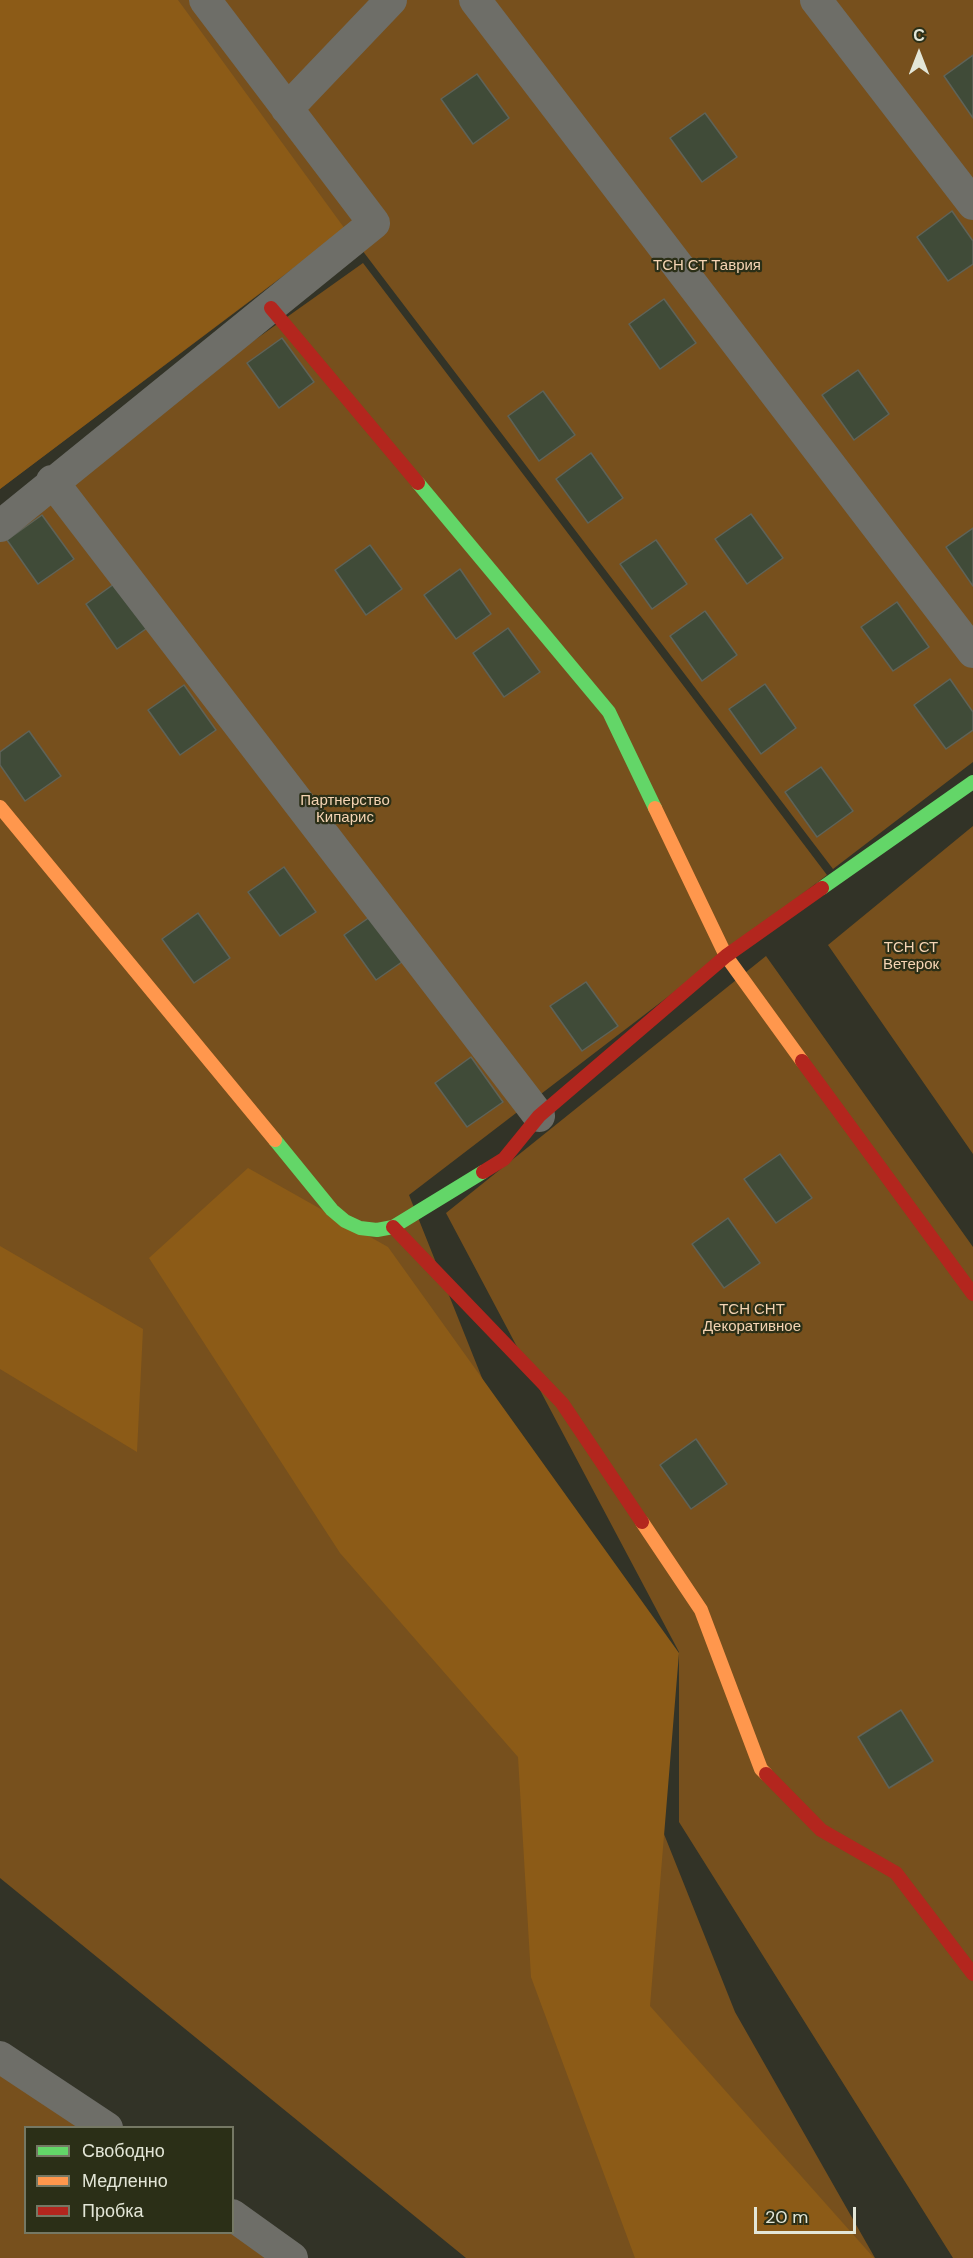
<!DOCTYPE html>
<meta charset="utf-8">
<style>
body{margin:0}
#map{position:relative;width:973px;height:2258px;overflow:hidden;background:#323327;font-family:"DM Sans",sans-serif}
canvas{display:block}
.legend{position:absolute;left:24px;top:2126px;width:210px;height:108px;box-sizing:border-box;background:#2b2f17;border:2px solid #757864;margin:0;padding:8px 10px;list-style:none;font-size:18px;color:#e3e6d7}
.legend li{display:flex;align-items:center;gap:12px;height:30px}
.legend b{width:30px;border:2px solid #757864}
.north{position:absolute;left:889px;top:24px;width:60px;height:60px;-webkit-text-stroke:4px #2b2f17;paint-order:stroke;rotate:0deg;font-size:16px;font-weight:700;line-height:24px;text-align:center;color:#e3e6d7}
.north::after{content:'';display:block;margin:auto;width:21px;height:27px;background:#e3e6d7;clip-path:polygon(50% 0,100% 100%,50% 72%,0 100%)}
.scale{position:absolute;left:754px;top:2207px;width:102px;height:27px;box-sizing:border-box;border:3px solid #e3e6d7;border-top:0;padding-left:8px;font-size:18px;line-height:21px;white-space:nowrap;color:#e3e6d7;-webkit-text-stroke:4px #2b2f17;paint-order:stroke}
</style>
<div id="map">
<canvas width="973" height="2258"></canvas>
<ul class="legend">
<li><b style="height:8px;background:#63d668"></b>Свободно</li>
<li><b style="height:8px;background:#ff974d"></b>Медленно</li>
<li><b style="height:8px;background:#b3261e"></b>Пробка</li>
</ul>
<div class="north">С</div>
<div class="scale">20 m</div>
</div>
<script>
const ctx = document.querySelector('canvas').getContext('2d');
ctx.lineJoin = 'round';
function fillPath(path, color) { ctx.fillStyle = color; ctx.fill(path, 'evenodd'); }
const shape = rows => new Path2D(rows.map(r => 'M' + r).join(''));
function stroke(path, color, width, dash) { ctx.strokeStyle = color; ctx.lineWidth = width; ctx.lineCap = dash ? 'butt' : 'round'; ctx.setLineDash(dash || []); ctx.stroke(path); }
function drawText(font, color, halo, rows, align = 'center') {
  ctx.font = font + ' "DM Sans",sans-serif'; ctx.lineWidth = 4.5; ctx.setLineDash([]); ctx.textBaseline = 'middle'; ctx.strokeStyle = halo; ctx.fillStyle = color; for (const [text, x, y, turn = 0] of rows) {
    ctx.save(); ctx.translate(x, y); ctx.rotate((+turn || 0) * Math.PI / 180); ctx.textAlign = isNaN(turn) ? turn : align; if (halo) ctx.strokeText(text, 0, 0); ctx.fillText(text, 0, 0); ctx.restore();
  }
}
const green = shape([
 [0,0,973,0,973,762,833,869,346,229,0,489],
 [363,263,827,875,409,1195,735,2012,875,2258,466,2258,0,1878,0,521],
 [973,826,973,1154,828,945],
 [766,956,973,1247,973,2258,953,2258,679,1822,679,1652,446,1213],
 [0,2061,98,2127,26,2128,26,2232,232,2232,291,2258,0,2258]
]);
const forest = shape([
 [0,0,178,0,345,229,0,489],
 [248,1168,388,1247,679,1653,650,2006,874,2258,635,2258,531,1977,518,1757,340,1553,149,1258],
 [0,1246,143,1329,137,1452,0,1369]
]);
const building = shape([
 [973,55,973,118,944,76,973,55],
 [477,74,509,118,473,144,441,99,477,74],
 [705,113,737,157,702,182,670,138,705,113],
 [952,211,973,241,973,264,948,281,917,237,952,211],
 [664,299,696,343,660,369,629,324,664,299],
 [282,338,314,382,279,408,247,363,282,338],
 [858,370,889,414,854,440,822,395,858,370],
 [543,391,575,435,539,461,508,416,543,391],
 [591,453,623,498,588,523,556,479,591,453],
 [751,514,783,558,747,584,715,539,751,514],
 [42,515,74,559,38,584,7,540,42,515],
 [973,528,973,586,946,547,973,528],
 [656,540,687,584,652,609,620,564,656,540],
 [370,545,402,589,366,615,335,570,370,545],
 [460,569,491,614,456,639,424,595,460,569],
 [121,579,153,624,117,649,86,604,121,579],
 [897,602,929,647,893,671,861,627,897,602],
 [705,611,737,655,702,681,670,636,705,611],
 [508,628,540,672,504,697,473,653,508,628],
 [950,679,973,712,973,730,946,749,914,705,950,679],
 [765,684,796,728,761,754,729,709,765,684],
 [184,685,216,730,180,755,148,710,184,685],
 [29,731,61,776,25,801,0,765,0,752,29,731],
 [821,767,853,811,817,837,785,792,821,767],
 [284,867,316,912,280,936,248,892,284,867],
 [380,910,412,955,376,980,344,935,380,910],
 [198,913,230,958,194,983,162,939,198,913],
 [586,982,618,1026,582,1051,550,1006,586,982],
 [471,1057,503,1102,467,1127,435,1083,471,1057],
 [780,1154,812,1198,776,1223,744,1179,780,1154],
 [728,1218,760,1263,724,1288,692,1244,728,1218],
 [696,1439,727,1484,691,1509,660,1465,696,1439],
 [901,1710,933,1761,889,1788,858,1737,901,1710]
]);
const street = shape([
 [475,0,973,652],
 [816,0,973,204],
 [287,109,391,0],
 [52,481,539,1116],
 [0,526,374,223,205,0],
 [0,2057,107,2128],
 [232,2215,292,2258]
]);
const fast = shape([
 [418,483,609,712,655,808],
 [822,888,973,782],
 [275,1140,332,1210,345,1221,360,1228,377,1230,393,1227,483,1172]
]);
const slow = shape([
 [0,807,275,1140],
 [655,808,726,956,802,1061],
 [642,1522,701,1610,761,1769,766,1774]
]);
const jam = shape([
 [271,308,418,483],
 [802,1061,973,1294],
 [483,1172,504,1159,539,1116,726,956,822,888],
 [393,1227,562,1403,642,1522],
 [766,1774,821,1830,896,1873,973,1974]
]);
const parkNames = [
 ["ТСН СТ Таврия",707,266],
 ["Партнерство",345,801],
 ["Кипарис",345,818],
 ["ТСН СТ",911,948],
 ["Ветерок",911,965],
 ["ТСН СНТ",752,1310],
 ["Декоративное",752,1327]
];
fillPath(green, '#77501d');
fillPath(forest, '#8c5b17');
fillPath(building, '#404b38');
stroke(building, '#5f6358', 1.5);
stroke(street, '#6e6e68', 32);
stroke(fast, '#63d668', 14);
stroke(slow, '#ff974d', 14);
stroke(jam, '#b3261e', 14);
drawText('15px', '#f5d4b3', '#2b2f17', parkNames);
</script>
